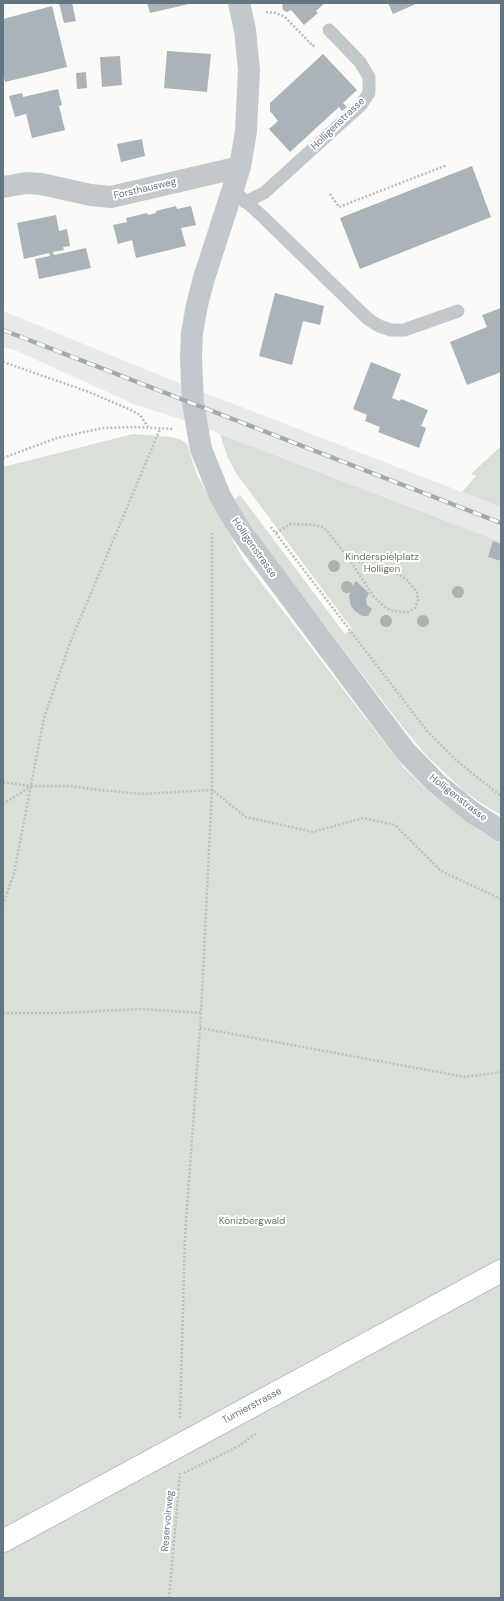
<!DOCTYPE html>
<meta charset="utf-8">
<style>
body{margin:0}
#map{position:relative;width:504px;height:1601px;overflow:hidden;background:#fafaf8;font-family:"DM Sans",sans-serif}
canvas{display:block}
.frame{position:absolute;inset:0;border:4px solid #657683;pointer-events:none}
</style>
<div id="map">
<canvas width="504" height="1601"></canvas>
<div class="frame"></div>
</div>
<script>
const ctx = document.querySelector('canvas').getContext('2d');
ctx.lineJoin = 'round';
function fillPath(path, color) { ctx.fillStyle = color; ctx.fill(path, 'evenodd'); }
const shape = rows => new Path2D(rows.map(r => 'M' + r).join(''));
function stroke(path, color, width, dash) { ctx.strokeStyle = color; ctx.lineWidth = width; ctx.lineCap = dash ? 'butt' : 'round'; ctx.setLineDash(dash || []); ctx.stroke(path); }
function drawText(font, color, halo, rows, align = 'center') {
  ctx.font = font + ' "DM Sans",sans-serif'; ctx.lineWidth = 4; ctx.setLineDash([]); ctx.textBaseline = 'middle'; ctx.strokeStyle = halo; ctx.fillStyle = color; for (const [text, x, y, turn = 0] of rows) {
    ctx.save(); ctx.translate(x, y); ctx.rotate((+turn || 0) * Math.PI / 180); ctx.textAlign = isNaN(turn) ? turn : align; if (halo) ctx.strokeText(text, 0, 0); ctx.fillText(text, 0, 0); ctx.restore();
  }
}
const built = shape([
 [3,311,174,381,501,507,501,542,184,420,136,405,17,351,3,347]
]);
const green = shape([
 [133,434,172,437,181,440,187,444,197,475,243,559,403,767,431,794,478,830,501,844,501,1598,3,1598,3,467],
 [220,434,501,542,501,815,481,803,463,790,428,757,401,725,248,524,235,499,240,495,345,634,352,629,236,473,227,456],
 [501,446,501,507,462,492,476,476,471,474]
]);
const building = shape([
 [59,3,72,3,76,21,64,23],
 [147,3,189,3,189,4,150,13],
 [282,3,325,3,316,11,318,13,304,25,291,10,287,12,283,10],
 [388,3,418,3,393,14],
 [52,6,67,67,5,82,3,73,3,19],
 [167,51,211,54,207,92,164,88],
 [323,54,357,90,343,103,347,107,342,111,339,107,290,152,269,129,278,121,270,111,270,103],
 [120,56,122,85,102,87,100,57],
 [86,72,87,88,77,89,76,73],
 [58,89,62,105,59,106,65,130,32,138,26,114,15,117,9,96,22,93,23,97],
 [142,139,145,156,121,162,117,144],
 [472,166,491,217,360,269,340,218],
 [176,206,177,209,191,206,196,225,181,228,186,246,136,258,132,240,118,244,113,225,127,222,126,218,147,213,148,215,156,213,156,211],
 [56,215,59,231,67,229,70,246,63,247,64,250,53,252,54,255,86,248,91,268,39,279,35,259,50,256,49,253,24,259,17,223],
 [275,293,324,306,320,325,303,321,292,365,259,356],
 [501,308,501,372,467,385,450,342,487,327,482,315],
 [371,362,401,374,392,398,400,401,401,399,428,410,421,426,426,428,419,448,378,432,380,427,365,421,367,415,353,409],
 [493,541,501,544,501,561,488,557],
 [356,581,369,593,366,599,367,605,372,609,368,616,362,616,355,611,351,606,349,597,351,589]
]);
const path = shape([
 [266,12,276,13,285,17,313,46,315,44],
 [330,194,339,207,447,165],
 [3,362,89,392,131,410,140,415,148,427],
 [3,458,57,438,103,428,137,427,174,429],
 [271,527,427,731,457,761,501,796],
 [276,533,290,524,316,525,322,527,326,530,347,556,368,566,390,570,406,579,417,592,418,600,415,608,408,612,404,612,393,611,385,607,374,597,347,556],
 [3,782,30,786,68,786,100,790,142,794,212,790,246,817,313,832,363,818,395,825,441,871,501,899],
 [3,804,30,787],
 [3,905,14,873,44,718,70,643,160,429],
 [3,1014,9,1013,60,1013,142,1009,201,1013],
 [200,1028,465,1077,501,1072],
 [180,1418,185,1235,201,1013,212,790,212,532],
 [184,1473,237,1447,257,1433],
 [169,1598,180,1473]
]);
const service = shape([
 [233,190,262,216,368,319,379,326,391,330,404,330,458,311],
 [245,202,264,193,361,105,369,93,369,77,360,62,329,30]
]);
const minor = shape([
 [239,3,245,30,249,70,246,131,240,167,204,278,197,305,192,333,191,358,193,403,201,449,220,496,240,530,405,751,436,783,473,813,501,831],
 [3,187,26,183,41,184,91,195,111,197,240,167]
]);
const secondary = shape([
 [3,1541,501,1271]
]);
const rail = shape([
 [3,330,501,523]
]);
const trees = [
 [334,566],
 [347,587],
 [458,592],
 [386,621],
 [423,621]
];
const streetNames = [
 ["Holligenstrasse",338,124,-44],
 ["Forsthausweg",145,189,-13],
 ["Holligenstrasse",254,548,55],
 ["Holligenstrasse",458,798,38],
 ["Turnierstrasse",252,1406,-28],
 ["Reservoirweg",168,1521,-85]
];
const parkNames = [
 ["Kinderspielplatz",382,557],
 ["Holligen",382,569],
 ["Könizbergwald",252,1221]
];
fillPath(built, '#e8e9e9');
fillPath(green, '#dadfd7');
fillPath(building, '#aab3b9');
stroke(secondary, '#b3babf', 24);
stroke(path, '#bbbfc2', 2.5, [2, 2]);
stroke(service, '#c3c8cc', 13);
stroke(minor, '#c3c8cc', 22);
stroke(secondary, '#fff', 22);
stroke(rail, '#a2aab0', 4.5);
stroke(rail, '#fff', 3, [9]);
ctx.fillStyle = '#aab4a7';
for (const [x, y] of trees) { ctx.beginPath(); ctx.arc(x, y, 6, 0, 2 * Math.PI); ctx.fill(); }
drawText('10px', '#657683', '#fff', streetNames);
drawText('10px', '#687a64', '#fff', parkNames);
</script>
